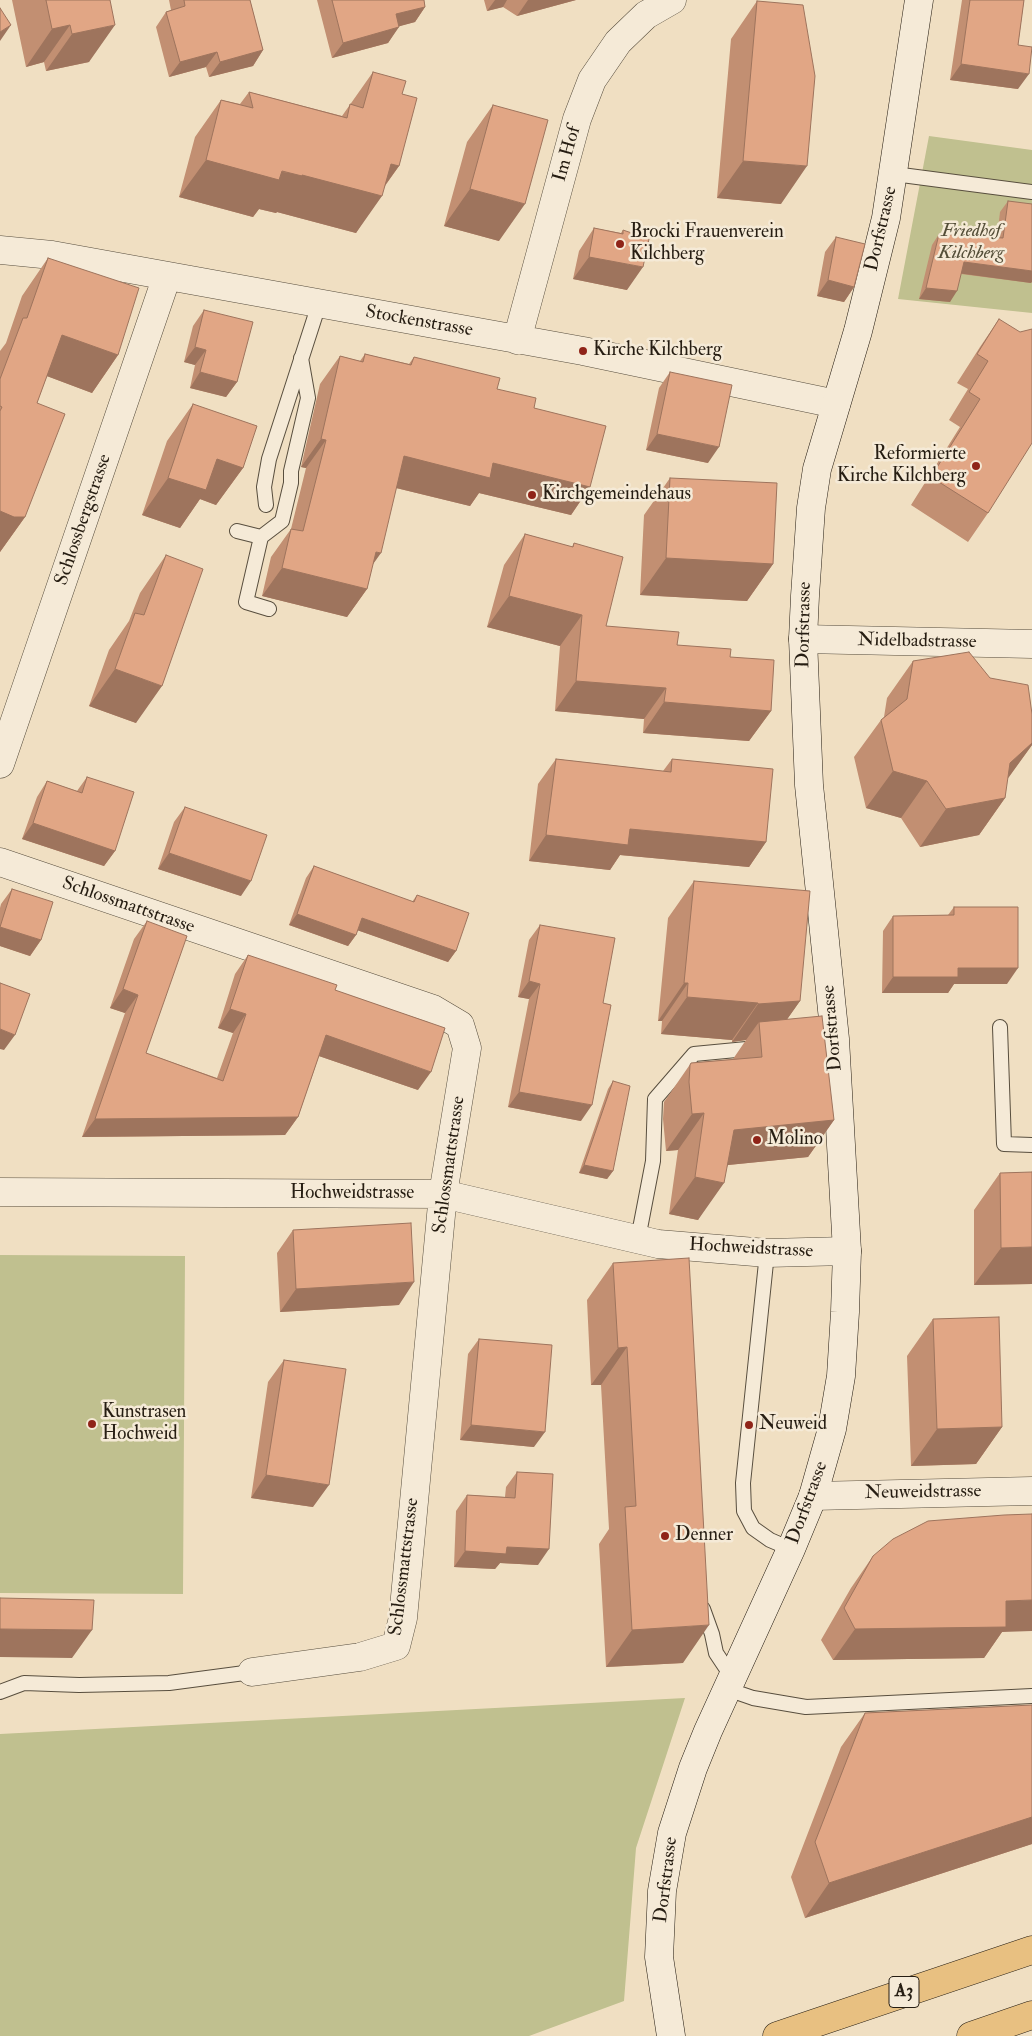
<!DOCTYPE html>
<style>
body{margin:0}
canvas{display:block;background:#f0dfc2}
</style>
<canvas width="1032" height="2036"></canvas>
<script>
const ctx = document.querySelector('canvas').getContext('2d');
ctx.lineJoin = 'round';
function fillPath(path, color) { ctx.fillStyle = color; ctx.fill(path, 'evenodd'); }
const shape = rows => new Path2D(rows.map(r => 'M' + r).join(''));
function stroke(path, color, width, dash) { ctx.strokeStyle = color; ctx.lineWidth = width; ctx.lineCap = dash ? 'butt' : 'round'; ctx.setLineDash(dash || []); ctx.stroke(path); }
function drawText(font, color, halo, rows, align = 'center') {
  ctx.font = font + ' "IM FELL Double Pica",serif'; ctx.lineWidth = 5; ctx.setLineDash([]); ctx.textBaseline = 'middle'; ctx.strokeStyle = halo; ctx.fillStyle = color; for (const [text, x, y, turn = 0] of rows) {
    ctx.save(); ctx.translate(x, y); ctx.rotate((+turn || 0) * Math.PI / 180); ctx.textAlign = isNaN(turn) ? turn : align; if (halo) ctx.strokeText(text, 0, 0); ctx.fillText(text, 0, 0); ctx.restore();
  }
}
const green = shape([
 [929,136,1032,150,1032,313,898,299],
 [0,1255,185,1256,183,1594,0,1593],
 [685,1698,636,1848,624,2001,529,2036,0,2036,0,1734]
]);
const lane = shape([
 [894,174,1032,192],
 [266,505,264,487,269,459,319,304],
 [237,531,261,537],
 [269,609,246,602,261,537,282,521,291,483,291,471,308,398,301,358],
 [1000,1027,1004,1144,1032,1145],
 [638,1239,653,1161,655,1099,694,1054,757,1048],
 [767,1253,743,1483,744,1511,753,1528,770,1540,791,1549],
 [703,1609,712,1634,716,1653,732,1677],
 [727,1689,753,1698,806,1707,1032,1696],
 [0,1692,24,1683,79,1685,169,1683,252,1672]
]);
const street = shape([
 [0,250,52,255,583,351,836,404],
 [517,340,577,119,592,80,618,42,646,15,672,0],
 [803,639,1032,644],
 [0,764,167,276],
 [0,862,433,1009,460,1025,467,1048,443,1194,403,1618,396,1646,360,1657,252,1672],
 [0,1192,443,1194,658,1244,767,1253,847,1251],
 [813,1496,1032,1491]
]);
const secondary = shape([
 [671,2036,659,1957,662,1891,672,1833,693,1768,708,1731,791,1549,813,1496,832,1429,841,1376,845,1312,847,1251,835,1039,809,785,803,639,805,596,811,508,817,469,858,331,886,218,919,0]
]);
const highway = shape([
 [777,2036,1032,1950],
 [971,2036,1032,2015]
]);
const wall = shape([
 [12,0,110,0,89,62,46,71,44,62,26,67],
 [169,0,250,0,263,50,253,66,209,77,206,67,169,77,156,27,166,12,171,10],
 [317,0,424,0,425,7,415,22,399,26,388,43,332,58],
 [484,0,576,0,517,16,503,7,487,11],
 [962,0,1024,0,1018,45,1018,89,950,80],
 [757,1,781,204,717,198,731,39],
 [373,72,402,94,399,166,385,186,356,233,277,212,276,213,259,209,253,217,179,197,195,137,221,100,240,104,249,92,342,116],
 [493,105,499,241,444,226,467,142],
 [1008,201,1031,283,961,274,950,302,919,299,932,245,939,234,997,237,1000,212],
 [594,228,621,233,623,230,627,290,573,279,579,251],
 [836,237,854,287,844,302,817,296,825,252],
 [48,258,118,355,92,393,47,376,37,403,25,517,0,552,0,351,6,343,22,296],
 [204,310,237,382,226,397,190,388,195,365,184,362,193,326],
 [999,319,988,513,968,542,911,505,960,427,949,420,968,389,957,383,980,347],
 [365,354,409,364,414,357,497,389,534,408,590,487,571,515,479,493,470,506,396,488,373,563,367,589,347,617,262,596,271,557,291,529,306,468,301,467,320,384,340,356,360,361],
 [670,372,708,463,646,450,659,388],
 [193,404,243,468,216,505,200,499,180,528,142,515,167,441],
 [670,478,773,564,747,601,640,595,644,515],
 [525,534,572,547,574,543,606,626,677,645,730,657,771,711,749,741,643,733,644,719,555,711,560,646,487,627,504,565],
 [166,555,136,723,89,706,109,650,129,621,140,593],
 [913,661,990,678,1032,714,1032,745,1007,779,1005,798,979,835,920,847,901,818,866,808,854,757,881,720,884,717,887,698],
 [556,759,663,771,672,759,766,842,749,867,620,855,610,870,529,861,538,784],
 [87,777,115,851,104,866,22,839,37,797,47,781,77,791],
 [185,807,241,896,158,869,174,822],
 [314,866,412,902,417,895,456,951,448,962,357,930,356,935,348,946,289,925,306,878],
 [694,881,800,1001,787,1019,834,1120,808,1157,728,1165,698,1220,669,1214,678,1150,666,1151,663,1119,664,1102,691,1063,733,1059,746,1040,732,1042,732,1040,661,1034,662,1021,658,1021,668,918],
 [12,889,41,940,30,956,0,946,0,908,1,904],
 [954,907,1007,984,954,984,948,993,882,993,883,931,893,916,948,915],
 [147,921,146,1053,217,1078,233,1033,218,1028,235,974,248,955,335,990,418,1090,319,1056,298,1117,285,1135,82,1137,125,1013,110,1008,134,939],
 [540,925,581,1121,508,1107,529,999,518,997,529,940],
 [613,1081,613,1171,607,1179,579,1173,608,1089],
 [1000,1173,1032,1284,974,1285,974,1210],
 [293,1230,399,1305,280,1312,277,1253],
 [613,1263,683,1663,606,1667,599,1544,609,1529,601,1385,591,1385,587,1300],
 [933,1319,1002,1427,976,1464,911,1466,907,1356],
 [479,1339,534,1447,460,1440,468,1354],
 [284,1360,313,1507,251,1498,268,1382],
 [517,1472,538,1565,500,1563,495,1569,454,1567,456,1511,467,1495,505,1497,506,1487],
 [873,1556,1002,1632,984,1658,833,1660,821,1640,851,1588],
 [1032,1705,1032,1844,805,1918,791,1877,841,1747,865,1713]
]);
const shadedWall = shape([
 [495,0,507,0,503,7,487,11],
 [528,0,576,0,517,16],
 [425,7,415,22,386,30,396,14],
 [11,25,0,41,0,32],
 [70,25,44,62,26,67,52,29],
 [115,25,89,62,46,71,72,34],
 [399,27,388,43,332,58,343,43],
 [263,50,253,66,209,77,220,62],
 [217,52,206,67,169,77,180,62],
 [961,64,1029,74,1018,89,950,80],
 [206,160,302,175,391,164,399,166,378,195,382,196,356,233,277,212,276,213,259,209,253,217,179,197],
 [743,161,807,166,781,204,717,198],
 [470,189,525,204,499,241,444,226],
 [589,257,643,267,627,290,573,279],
 [964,262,1032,271,1032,282,1031,283,957,273],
 [828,280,854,287,844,302,817,296],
 [926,288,957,291,950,302,919,299],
 [62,335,118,355,92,393,36,372],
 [195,347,206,350,195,365,184,362],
 [200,372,237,382,226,397,190,388],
 [657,434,719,447,708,463,646,450],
 [321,439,326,440,306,468,301,467],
 [404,456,493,463,590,487,571,515,479,493,470,506,384,485],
 [217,459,243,468,216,505,200,499,180,528,142,515,168,478],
 [0,511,25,517,0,552],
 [376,552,381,553,361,581],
 [666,558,773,564,747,601,640,595],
 [282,568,367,589,347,617,262,596],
 [509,596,582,615,560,646,487,627],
 [115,669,162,686,136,723,89,706],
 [576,681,666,688,644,719,555,711],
 [664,702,771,711,749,741,643,733],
 [1032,743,1032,745,1009,777,984,800,1010,763],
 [893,771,927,781,901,818,866,808],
 [1005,798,979,835,920,847,946,809],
 [33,823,115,851,104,866,22,839],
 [630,829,766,842,749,867,620,855,610,870,529,861,546,835],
 [169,853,251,881,241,896,158,869],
 [297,914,356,935,348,946,289,925],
 [362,918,456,951,448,962,354,929],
 [0,927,41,940,30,956,0,946],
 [958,968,1018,968,1007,984,954,984,948,993,882,993,893,977],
 [529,981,540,984,529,999,518,997],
 [684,983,688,983,662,1021,658,1021],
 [123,989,138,995,125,1013,110,1008],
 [687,997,758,1003,732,1040,661,1034],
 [800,1001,774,1038,759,1022,746,1040,732,1042,758,1004],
 [230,1009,246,1014,233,1033,218,1028],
 [0,1029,15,1035,4,1050,0,1049],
 [326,1035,431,1072,418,1090,313,1054],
 [519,1092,592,1105,581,1121,508,1107],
 [704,1113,678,1150,666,1151,692,1114],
 [298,1117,285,1135,82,1137,95,1119],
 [834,1120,808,1157,708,1167,734,1130],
 [584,1165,613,1171,607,1179,579,1173],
 [695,1177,724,1183,698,1220,669,1214],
 [1032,1247,1032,1284,974,1285,1001,1248],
 [414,1282,399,1305,280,1312,296,1289],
 [627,1347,601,1385,591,1385,618,1348],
 [471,1425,545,1432,534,1447,460,1440],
 [1002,1427,976,1464,911,1466,937,1429],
 [266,1475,329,1485,313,1507,251,1498],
 [507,1547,549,1549,538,1565,500,1563,495,1569,454,1567,465,1551],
 [1032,1600,1032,1631,1002,1632,984,1658,833,1660,855,1629,1006,1601],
 [709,1625,683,1663,606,1667,632,1630],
 [0,1629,92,1630,72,1658,0,1657],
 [1032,1817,1032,1844,805,1918,829,1883]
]);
const building = shape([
 [46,0,110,0,115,25,72,34,70,25,52,29,46,0],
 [184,0,250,0,263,50,220,62,217,52,180,62,166,12,185,6,184,0],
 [332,0,424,0,425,7,396,14,399,27,343,43,332,0],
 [970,0,1024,0,1018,45,1032,47,1029,74,961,64,970,0],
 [757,1,803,5,815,76,807,166,743,161,757,1],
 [0,8,11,25,0,32,0,8],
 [373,72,406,81,402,94,417,98,399,166,391,164,382,196,302,175,302,176,282,171,279,180,206,160,221,100,253,108,249,92,347,118,350,104,363,108,373,72],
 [493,105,548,120,525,204,470,189,493,105],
 [1008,201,1032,204,1032,271,964,262,957,291,926,288,939,234,1003,238,1008,201],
 [594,228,623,234,623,230,649,239,643,267,589,257,594,228],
 [836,237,865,244,854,287,828,280,836,237],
 [48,258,139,288,118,355,62,335,37,403,65,414,25,517,14,517,0,511,0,411,2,407,0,406,0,379,23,318,27,318,48,258],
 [204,310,253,322,237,382,200,372,206,350,195,347,204,310],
 [999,319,1020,332,1032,329,1032,443,988,513,931,477,980,399,969,392,988,361,977,354,999,319],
 [365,354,411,365,414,357,500,378,497,389,536,398,534,408,606,426,590,487,493,463,490,478,404,456,381,553,376,552,367,589,282,568,291,529,303,531,326,440,321,439,340,356,363,362,365,354],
 [670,372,732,385,719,447,657,434,670,372],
 [193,404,257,426,243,468,217,459,206,490,168,478,193,404],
 [670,478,777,483,773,564,666,558,670,478],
 [525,534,573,547,574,543,623,557,606,626,679,632,677,645,731,649,730,657,774,660,771,711,664,702,666,688,576,681,582,615,509,596,525,534],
 [166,555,203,569,162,686,115,669,135,613,144,615,166,555],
 [969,652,990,678,1028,685,1032,714,1032,743,1010,763,1005,798,946,809,927,781,893,771,881,720,907,699,913,661,969,652],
 [556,759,671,772,672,759,773,769,766,842,630,829,628,845,546,835,556,759],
 [87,777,134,792,115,851,33,823,47,781,82,793,87,777],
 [185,807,267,835,251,881,169,853,185,807],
 [314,866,414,902,417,895,469,913,456,951,362,918,356,935,297,914,314,866],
 [694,881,810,891,800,1001,758,1004,758,1003,687,997,688,983,684,983,694,881],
 [12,889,53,902,41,940,0,927,12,889],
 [954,907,1018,907,1018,968,958,968,958,977,893,977,893,916,954,915,954,907],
 [147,921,187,936,146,1053,223,1081,246,1014,230,1009,248,955,337,985,335,990,445,1028,431,1072,326,1035,298,1117,95,1119,138,995,123,989,147,921],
 [540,925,615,938,603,1003,611,1005,592,1105,519,1092,540,984,529,981,540,925],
 [0,983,30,994,15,1035,0,1029,0,983],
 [822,1016,834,1120,734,1130,724,1183,695,1177,704,1113,692,1114,689,1082,690,1065,691,1063,762,1057,759,1022,822,1016],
 [613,1081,630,1086,613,1171,584,1165,613,1081],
 [1032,1172,1032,1247,1001,1248,1000,1173,1032,1172],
 [411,1223,414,1282,296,1289,293,1230,411,1223],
 [689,1258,709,1625,632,1630,625,1507,636,1506,627,1347,618,1348,613,1263,689,1258],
 [999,1317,1002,1427,937,1429,933,1319,999,1317],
 [479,1339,552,1345,545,1432,471,1425,479,1339],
 [284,1360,346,1369,329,1485,266,1475,284,1360],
 [517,1472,553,1474,549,1549,507,1547,506,1554,465,1551,467,1495,515,1498,517,1472],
 [1032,1514,1032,1600,1006,1601,1006,1627,855,1629,844,1608,873,1556,893,1539,928,1521,1004,1515,1032,1514],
 [0,1598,94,1600,92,1630,0,1629,0,1598],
 [1032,1705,1032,1817,829,1883,815,1842,865,1713,1032,1705]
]);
const markers = [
 [620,244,5,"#8f2418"],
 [583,351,5,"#8f2418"],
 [976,466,5,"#8f2418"],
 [532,495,5,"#8f2418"],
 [757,1140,5,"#8f2418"],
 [92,1424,5,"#8f2418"],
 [749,1425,5,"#8f2418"],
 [665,1536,5,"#8f2418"]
];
const shields = [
 [904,1992,30]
];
const shieldNames = [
 ["A3",904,1992]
];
const streetNames = [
 ["Im Hof",568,154,-74],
 ["Dorfstrasse",882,229,-77],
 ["Stockenstrasse",419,322,10],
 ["Schlossbergstrasse",84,520,-71],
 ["Dorfstrasse",805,625,-89],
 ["Nidelbadstrasse",917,642,1],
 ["Schlossmattstrasse",128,906,19],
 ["Dorfstrasse",833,1028,-95],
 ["Schlossmattstrasse",450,1165,-82],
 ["Hochweidstrasse",352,1194],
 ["Hochweidstrasse",751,1249,3],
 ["Neuweidstrasse",923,1493,-1],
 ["Dorfstrasse",808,1503,-70],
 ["Schlossmattstrasse",405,1567,-83],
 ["Dorfstrasse",667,1880,-83]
];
const parkNames = [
 ["Friedhof",971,232],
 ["Kilchberg",971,254]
];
const poiNames = [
 ["Brocki Frauenverein",630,233],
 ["Kilchberg",630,255],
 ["Kirche Kilchberg",593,351],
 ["Reformierte",966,455,"right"],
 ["Kirche Kilchberg",966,477,"right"],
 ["Kirchgemeindehaus",542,495],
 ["Molino",767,1140],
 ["Kunstrasen",102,1413],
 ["Hochweid",102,1435],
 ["Neuweid",759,1425],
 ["Denner",675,1536]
];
fillPath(green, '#c0c08f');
stroke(lane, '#584e3e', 16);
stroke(street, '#584e3e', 29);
stroke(secondary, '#261d12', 29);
stroke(highway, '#261d12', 29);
stroke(lane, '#f5ead7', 14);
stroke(street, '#f5ead7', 28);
stroke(secondary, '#f5ead7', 28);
stroke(highway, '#e8c081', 28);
fillPath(wall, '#c28f72');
fillPath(shadedWall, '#9e745d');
fillPath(building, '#e1a685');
stroke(building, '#9e745d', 1);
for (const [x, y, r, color] of markers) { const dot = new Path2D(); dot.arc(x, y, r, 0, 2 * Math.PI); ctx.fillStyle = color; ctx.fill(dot); stroke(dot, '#f5ead7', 2); }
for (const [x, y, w] of shields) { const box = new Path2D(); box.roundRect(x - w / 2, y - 15.5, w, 31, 4); ctx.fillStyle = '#f5ead7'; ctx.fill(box); stroke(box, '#261d12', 1); }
drawText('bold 18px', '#261d12', null, shieldNames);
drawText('19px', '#261d12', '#f5ead7', streetNames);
drawText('italic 19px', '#544e38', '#f5ead7', parkNames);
drawText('19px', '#261d12', '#f5ead7', poiNames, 'left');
</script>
